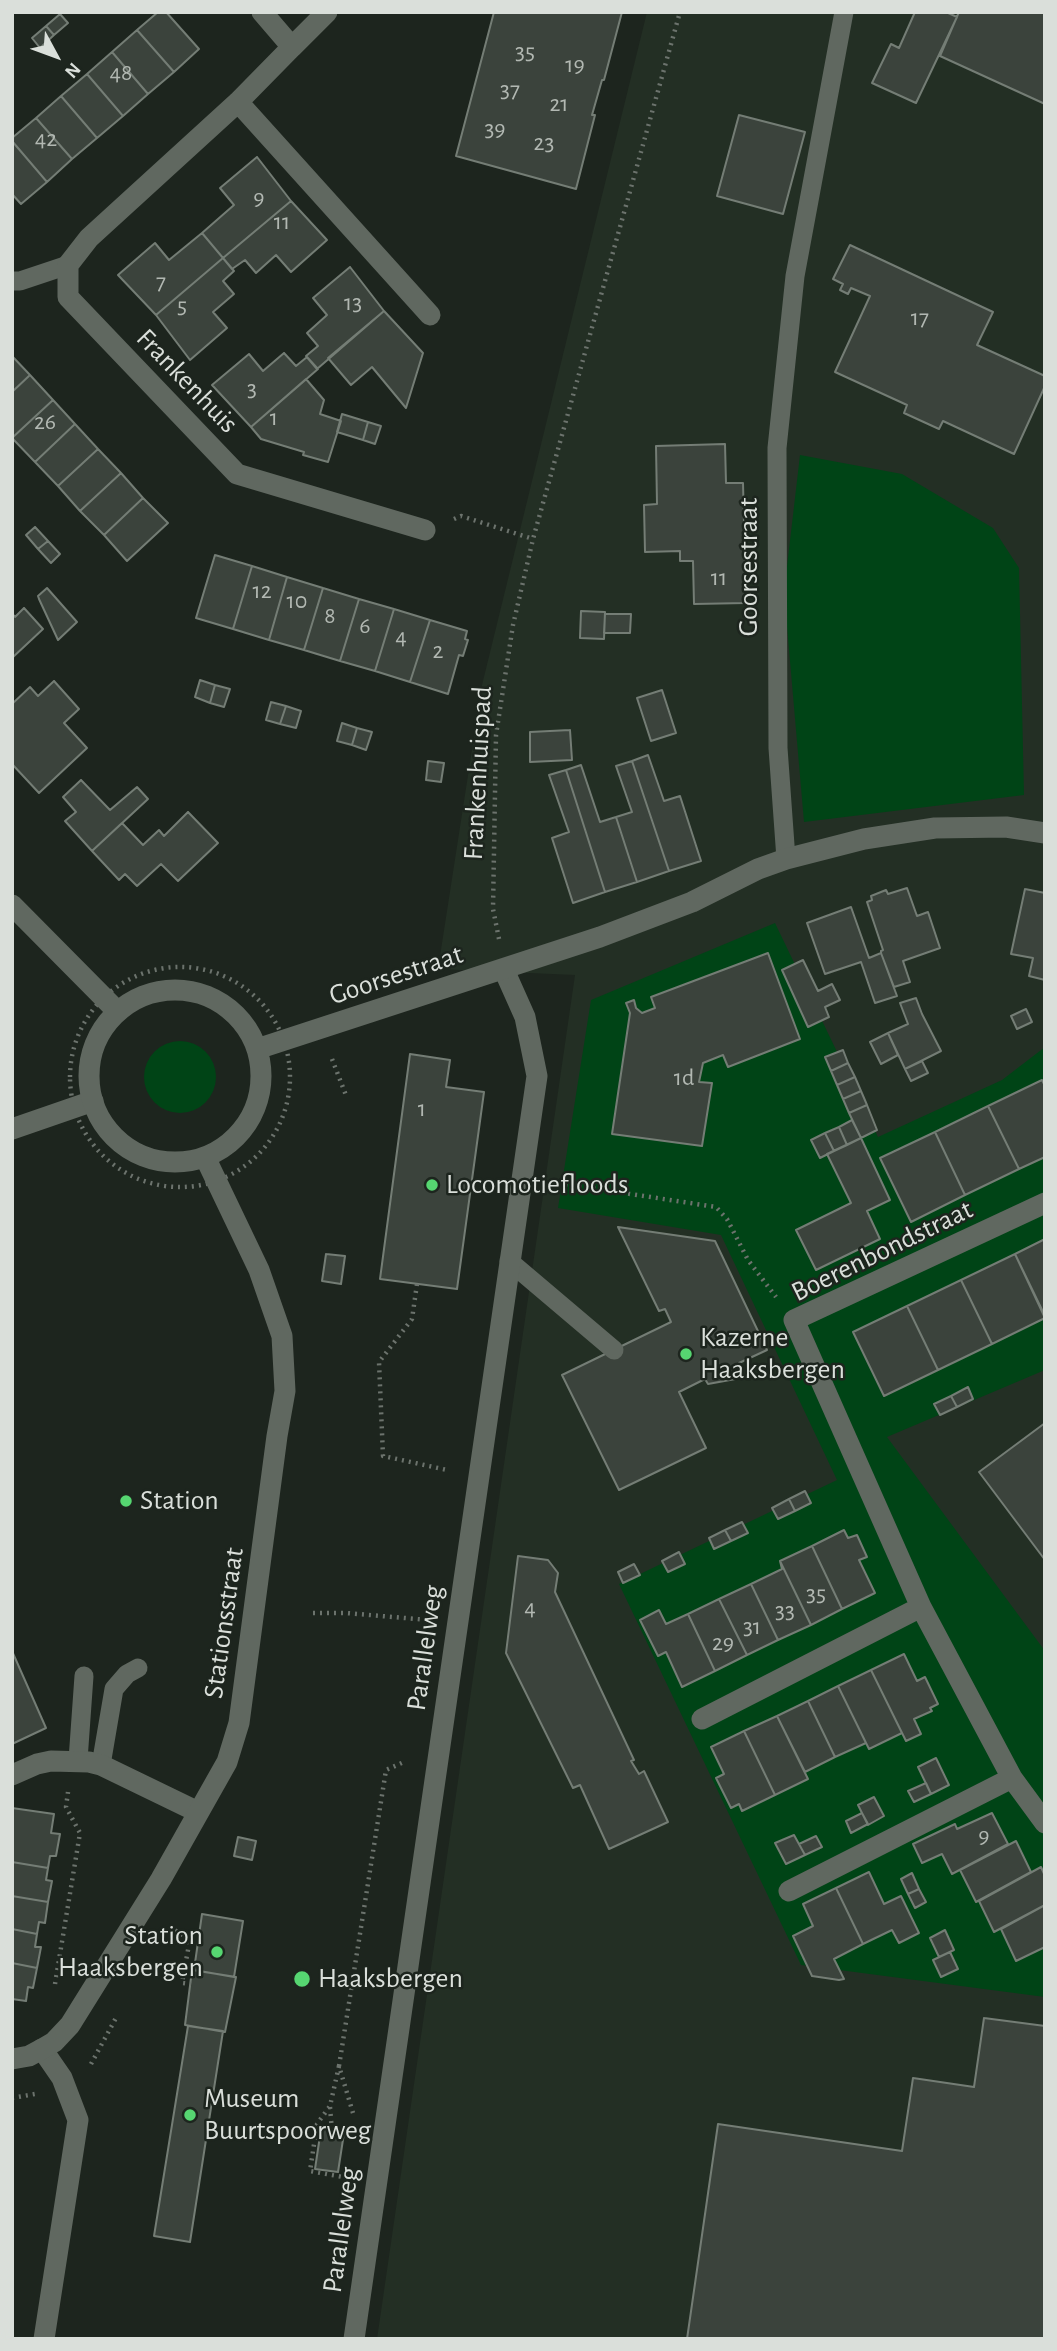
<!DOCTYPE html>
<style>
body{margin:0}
#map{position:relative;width:1057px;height:2351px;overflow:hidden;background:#1d251e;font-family:"Alegreya Sans",sans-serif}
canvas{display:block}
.frame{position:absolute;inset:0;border:14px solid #dadfda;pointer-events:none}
.north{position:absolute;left:21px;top:21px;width:70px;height:70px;-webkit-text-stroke:5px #1d251e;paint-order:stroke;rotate:131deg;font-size:19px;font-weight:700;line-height:28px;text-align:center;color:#dadfda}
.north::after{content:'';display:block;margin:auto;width:24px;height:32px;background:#dadfda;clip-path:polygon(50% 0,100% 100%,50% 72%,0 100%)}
</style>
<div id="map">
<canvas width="1057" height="2351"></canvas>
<div class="frame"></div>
<div class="north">N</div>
</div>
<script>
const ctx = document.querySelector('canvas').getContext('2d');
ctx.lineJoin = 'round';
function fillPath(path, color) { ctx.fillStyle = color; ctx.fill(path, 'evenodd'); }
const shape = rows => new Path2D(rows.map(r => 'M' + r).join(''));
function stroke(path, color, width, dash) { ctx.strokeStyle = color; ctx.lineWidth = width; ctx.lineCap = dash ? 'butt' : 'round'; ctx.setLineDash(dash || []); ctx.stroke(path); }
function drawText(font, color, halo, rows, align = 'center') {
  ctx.font = font + ' "Alegreya Sans",sans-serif'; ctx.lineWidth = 5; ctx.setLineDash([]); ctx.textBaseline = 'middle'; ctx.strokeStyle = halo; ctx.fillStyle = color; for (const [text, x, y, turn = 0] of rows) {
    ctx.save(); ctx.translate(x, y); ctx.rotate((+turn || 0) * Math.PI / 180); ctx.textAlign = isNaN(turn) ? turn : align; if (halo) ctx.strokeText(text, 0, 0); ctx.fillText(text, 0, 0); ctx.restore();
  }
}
const built = shape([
 [647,12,1045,12,1045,2339,377,2339,575,975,438,969,482,685]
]);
const green = shape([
 [800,455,902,474,993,528,1019,568,1024,795,804,822,784,592],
 [775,923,878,1137,1002,1080,1045,1047,1045,1370,887,1437,1045,1651,1045,1997,801,1965,619,1584,837,1480,721,1235,558,1208,591,1000],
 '144 1077a36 36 0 1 1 72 0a36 36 0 1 1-72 0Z'
]);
const building = shape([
 [158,12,166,12,199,49,174,72,137,30,158,12],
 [494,12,622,12,604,80,602,80,592,115,595,115,576,189,456,156,494,12],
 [915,12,946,12,957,17,916,103,872,83,891,44,899,48,915,12],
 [959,12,1045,12,1045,104,940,56,959,12],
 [60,14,68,23,54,35,46,26,60,14],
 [46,26,54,35,40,48,32,38,46,26],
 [137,30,174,72,148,94,112,52,137,30],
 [112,52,148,94,123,116,87,74,112,52],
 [87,74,123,116,97,138,61,96,87,74],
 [61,96,97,138,72,159,36,118,61,96],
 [739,115,805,132,783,214,717,196,739,115],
 [36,118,72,159,47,182,12,141,12,138,36,118],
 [12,141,47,182,21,204,12,194,12,141],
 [257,157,291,201,223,258,202,233,234,205,220,188,257,157],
 [291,201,327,240,291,272,276,255,256,273,245,260,232,269,223,258,291,201],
 [202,233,223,258,156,315,118,275,155,243,169,260,202,233],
 [850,245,993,312,977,345,1045,376,1045,386,1014,454,943,421,939,429,904,413,907,405,835,372,870,296,851,288,848,294,840,290,843,284,833,279,850,245],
 [223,258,234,271,223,281,234,294,213,312,227,328,190,360,156,315,223,258],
 [350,267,384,311,317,369,306,356,318,346,307,333,327,315,313,298,350,267],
 [384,311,423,353,406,408,372,367,351,385,328,358,384,311],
 [284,353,296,366,307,357,318,369,251,427,212,385,249,354,263,371,284,353],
 [12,356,30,375,12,392,12,356],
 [30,375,53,400,12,438,12,392,30,375],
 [306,379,324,400,320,414,341,421,328,462,303,455,304,452,261,439,251,427,306,379],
 [53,400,75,424,35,462,12,438,53,400],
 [342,414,368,422,363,440,337,432,342,414],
 [368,422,381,426,375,444,363,440,368,422],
 [75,424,98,449,58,486,35,462,75,424],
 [725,444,726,483,743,483,746,603,694,604,693,561,680,561,680,551,645,552,644,505,657,504,656,446,725,444],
 [98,449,121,473,80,511,58,486,98,449],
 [121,473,143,498,104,535,80,511,121,473],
 [143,498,168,523,127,561,104,535,143,498],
 [35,527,48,541,38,549,26,535,35,527],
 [48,541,60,554,51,563,38,549,48,541],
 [215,555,252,566,233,629,196,618,215,555],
 [252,566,287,577,269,640,233,629,252,566],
 [287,577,323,588,304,650,269,640,287,577],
 [47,588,77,622,58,640,39,599,38,596,47,588],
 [323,588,359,599,340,661,304,650,323,588],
 [359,599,394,609,375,671,340,661,359,599],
 [24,608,43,629,12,658,12,613,15,617,24,608],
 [394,609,430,620,410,682,375,671,394,609],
 [581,611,605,612,604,639,580,638,581,611],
 [605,614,631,614,630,633,604,633,605,614],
 [430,620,467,631,465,639,468,640,463,656,459,655,448,694,410,682,430,620],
 [200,680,215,685,210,703,195,697,200,680],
 [54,681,79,709,64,723,87,748,39,793,12,764,12,704,30,687,38,696,54,681],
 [215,685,230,689,224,707,210,703,215,685],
 [662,690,676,733,651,741,637,698,662,690],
 [271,702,286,706,280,724,266,720,271,702],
 [286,706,301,711,296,728,280,724,286,706],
 [342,723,357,728,352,745,337,741,342,723],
 [357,728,372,732,366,750,352,745,357,728],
 [570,730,572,760,530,762,530,732,570,730],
 [648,755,664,801,680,796,701,861,669,871,632,761,648,755],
 [428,761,444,763,441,782,426,780,428,761],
 [632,761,669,871,637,882,616,817,632,812,616,766,632,761],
 [581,765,600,822,616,817,637,882,605,892,566,770,581,765],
 [566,770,605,892,573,903,552,838,569,832,549,775,566,770],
 [81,780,110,810,137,787,148,799,92,851,65,821,76,812,63,797,81,780],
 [188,812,218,843,178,881,161,864,137,886,125,874,119,880,92,851,122,823,143,845,159,830,164,836,188,812],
 [907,888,917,916,928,912,940,948,903,961,910,982,894,987,881,953,881,951,883,950,867,902,872,900,871,896,886,890,888,894,907,888],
 [1025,889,1045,893,1045,980,1029,976,1033,958,1011,954,1025,889],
 [851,907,869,958,881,953,897,996,875,1003,861,962,825,974,807,923,851,907],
 [768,953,800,1039,728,1067,723,1055,703,1063,699,1082,712,1083,702,1146,612,1134,630,1013,626,1003,634,1000,636,1008,642,1013,655,1008,651,997,768,953],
 [803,960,818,991,832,984,840,1000,825,1007,829,1017,808,1027,782,970,803,960],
 [916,998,922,1014,941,1051,905,1069,888,1033,908,1024,900,1003,916,998],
 [1026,1009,1032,1022,1017,1029,1011,1016,1026,1009],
 [888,1033,898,1055,881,1064,870,1042,888,1033],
 [843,1050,848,1063,831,1071,825,1057,843,1050],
 [410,1054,450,1060,446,1087,484,1092,457,1289,380,1279,410,1054],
 [922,1061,928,1073,911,1081,905,1069,922,1061],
 [848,1063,855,1077,837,1085,831,1071,848,1063],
 [855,1077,861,1091,843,1099,837,1085,855,1077],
 [1042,1080,1045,1086,1045,1157,1019,1169,988,1106,1042,1080],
 [861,1091,867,1105,849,1113,843,1099,861,1091],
 [867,1105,877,1130,861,1138,849,1113,867,1105],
 [988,1106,1019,1169,965,1195,935,1132,988,1106],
 [852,1120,861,1138,847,1145,839,1127,852,1120],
 [839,1127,847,1145,834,1151,825,1133,839,1127],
 [935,1132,965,1195,911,1222,880,1158,935,1132],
 [825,1133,834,1151,820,1158,811,1140,825,1133],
 [861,1138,890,1200,867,1211,880,1239,816,1270,796,1230,851,1203,827,1154,861,1138],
 [618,1227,715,1241,767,1350,739,1363,741,1378,708,1384,705,1379,679,1392,706,1448,619,1490,562,1375,671,1322,665,1309,659,1311,618,1227],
 [1045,1239,1045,1316,1015,1254,1045,1239],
 [326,1254,345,1256,341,1284,322,1281,326,1254],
 [1015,1254,1045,1318,992,1344,961,1280,1015,1254],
 [961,1280,992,1344,938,1370,907,1306,961,1280],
 [907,1306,938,1370,884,1396,853,1332,907,1306],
 [968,1387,973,1399,957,1407,951,1396,968,1387],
 [951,1396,957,1407,940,1415,934,1404,951,1396],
 [1045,1423,1045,1560,979,1472,1045,1423],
 [805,1491,811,1503,795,1511,789,1499,805,1491],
 [789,1499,795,1511,778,1519,772,1508,789,1499],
 [742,1522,748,1533,731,1541,725,1530,742,1522],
 [725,1530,731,1541,714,1549,709,1538,725,1530],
 [844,1530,848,1538,857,1535,867,1557,859,1560,875,1593,842,1609,812,1546,844,1530],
 [812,1546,842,1609,811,1625,780,1561,812,1546],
 [679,1552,685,1564,668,1572,662,1561,679,1552],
 [518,1556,548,1560,558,1573,555,1592,634,1760,631,1761,639,1774,644,1771,668,1822,609,1849,580,1785,573,1788,506,1653,518,1556],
 [780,1561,811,1625,778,1640,751,1584,782,1569,780,1561],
 [634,1564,640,1575,623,1583,618,1572,634,1564],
 [751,1584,778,1640,747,1655,719,1599,751,1584],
 [719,1599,747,1655,715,1671,688,1614,719,1599],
 [659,1610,666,1624,688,1614,715,1671,682,1687,666,1652,658,1656,640,1620,659,1610],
 [12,1651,46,1728,12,1744,12,1651],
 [904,1654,917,1681,925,1677,938,1704,930,1708,932,1711,914,1719,921,1734,906,1741,871,1670,904,1654],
 [871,1670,902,1733,869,1749,838,1686,871,1670],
 [838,1686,866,1743,835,1757,808,1701,838,1686],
 [808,1701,835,1757,805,1772,777,1716,808,1701],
 [777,1716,808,1779,775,1795,744,1731,777,1716],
 [744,1731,775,1795,742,1811,739,1804,731,1808,716,1778,724,1774,711,1747,744,1731],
 [936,1758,949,1785,931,1794,918,1767,936,1758],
 [926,1783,931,1794,914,1802,908,1791,926,1783],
 [874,1797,884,1816,868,1825,858,1805,874,1797],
 [12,1808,54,1814,51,1833,60,1834,56,1856,50,1856,48,1868,12,1862,12,1808],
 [862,1813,868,1824,851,1833,846,1821,862,1813],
 [992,1813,1008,1844,952,1874,942,1854,922,1863,913,1844,955,1824,957,1829,992,1813],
 [794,1835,805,1855,786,1864,775,1843,794,1835],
 [816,1836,822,1847,805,1855,799,1844,816,1836],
 [238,1837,256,1841,252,1860,234,1856,238,1837],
 [1016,1841,1031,1872,976,1902,960,1870,1016,1841],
 [12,1862,48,1868,46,1880,52,1881,48,1902,12,1896,12,1862],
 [1041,1867,1045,1876,1045,1905,994,1932,979,1901,1041,1867],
 [869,1872,884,1904,901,1896,919,1933,899,1943,892,1930,863,1944,836,1888,869,1872],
 [912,1873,919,1889,908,1894,901,1879,912,1873],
 [836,1888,863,1944,834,1959,844,1979,839,1980,812,1976,793,1936,813,1926,803,1904,836,1888],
 [919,1889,926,1902,915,1908,908,1894,919,1889],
 [12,1896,48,1902,45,1923,39,1922,37,1934,12,1929,12,1896],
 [1045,1905,1045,1947,1016,1961,1001,1929,1045,1905],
 [202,1914,243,1921,234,1977,194,1970,202,1914],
 [12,1929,37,1934,35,1947,41,1947,37,1968,12,1963,12,1929],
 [945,1930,954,1950,939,1957,930,1938,945,1930],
 [950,1952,958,1969,941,1977,933,1960,950,1952],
 [12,1963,37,1968,33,1988,28,1987,26,2001,12,1999,12,1963],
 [192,1970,236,1977,225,2032,185,2025,192,1970],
 [984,2018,1045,2026,1045,2339,687,2339,718,2124,902,2151,913,2078,974,2087,984,2018],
 [188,2026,223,2031,190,2242,154,2236,188,2026],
 [321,2129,344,2133,338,2172,315,2169,321,2129]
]);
const path = shape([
 [454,519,461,516,533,539],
 [499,939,493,909,496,735,513,625,533,539,680,12],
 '70 1077a110 110 0 1 1 220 0a110 110 0 1 1-220 0Z',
 [332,1059,347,1098],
 [552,1182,716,1207,727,1219,748,1260,776,1297],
 [417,1284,412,1319,379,1362,383,1456,447,1470],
 [313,1613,346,1613,428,1620],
 [169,1927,190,1939,182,1983,191,1984],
 [55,1984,80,1833,66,1807,68,1792],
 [91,2064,117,2016],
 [339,2066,330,2106,317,2124,310,2171,343,2177],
 [12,2098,35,2094],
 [330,2107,332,2131],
 [353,2113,339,2066,386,1770,404,1762]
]);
const service = shape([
 [12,281,20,281,68,265],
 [786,859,778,748,777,448,795,276,844,12],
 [509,1261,614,1350],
 [78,1760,84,1676],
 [101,1765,114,1689,127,1674,138,1668]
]);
const minor = shape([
 [262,12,292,47,327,12],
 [292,47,238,102,89,238,68,265,68,297,237,474,425,530],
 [238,102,430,315],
 [12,1129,93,1101],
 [1045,1203,794,1320,921,1607,1012,1778,1045,1823],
 [702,1719,921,1607],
 [12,1775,37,1764,51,1761,89,1762,101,1765,198,1812],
 [789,1891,1012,1778],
 [42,2049,62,2078,78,2120,44,2339],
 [354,2339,537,1076,525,1017,504,970]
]);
const tertiary = shape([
 [12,905,117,1011],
 '89 1076a86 86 0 1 1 172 0a86 86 0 1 1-172 0Z',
 [257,1049,600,937,692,902,758,869,786,859,864,839,935,828,1006,827,1045,833],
 [12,2059,29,2056,42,2049,54,2042,70,2025,161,1879,227,1762,239,1723,277,1436,285,1391,282,1336,259,1270,205,1157]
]);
const markers = [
 [432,1185,7,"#56d671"],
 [686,1354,7,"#56d671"],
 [126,1501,7,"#56d671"],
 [217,1952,7,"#56d671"],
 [302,1979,9,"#56d671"],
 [190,2115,7,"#56d671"]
];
const numberNames = [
 ["35",525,52],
 ["19",575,65],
 ["48",121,73],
 ["37",510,90],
 ["21",559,104],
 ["39",495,129],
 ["42",46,139],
 ["23",544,143],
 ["9",259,198],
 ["11",282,222],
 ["7",161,282],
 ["13",353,303],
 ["5",182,306],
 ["17",920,318],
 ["3",252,389],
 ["1",274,418],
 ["26",45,422],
 ["11",719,578],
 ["12",262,591],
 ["10",297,601],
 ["8",330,616],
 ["6",365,626],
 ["4",401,637],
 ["2",438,651],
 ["1d",684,1078],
 ["1",422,1109],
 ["35",816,1594],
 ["4",530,1608],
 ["33",785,1611],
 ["31",752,1627],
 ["29",723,1643],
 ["9",984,1836]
];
const streetNames = [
 ["Frankenhuis",187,381,46],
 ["Goorsestraat",749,567,-90],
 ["Frankenhuispad",478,773,-87],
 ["Goorsestraat",396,975,-18],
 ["Boerenbondstraat",882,1251,-26],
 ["Stationsstraat",224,1623,-82],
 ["Parallelweg",425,1648,-82],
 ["Parallelweg",341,2230,-82]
];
const poiNames = [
 ["Locomotiefloods",446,1185],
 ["Kazerne",700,1338],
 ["Haaksbergen",700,1370],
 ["Station",140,1501],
 ["Station",203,1936,"right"],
 ["Haaksbergen",203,1968,"right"],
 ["Haaksbergen",318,1979],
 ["Museum",204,2099],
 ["Buurtspoorweg",204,2131]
];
fillPath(built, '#232f24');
fillPath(green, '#004416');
fillPath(building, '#3b433c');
stroke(building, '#747d75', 2);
stroke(path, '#6c736d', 4.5, [2, 5]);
stroke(service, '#606860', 19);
stroke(minor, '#606860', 21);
stroke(tertiary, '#606860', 21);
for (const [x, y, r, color] of markers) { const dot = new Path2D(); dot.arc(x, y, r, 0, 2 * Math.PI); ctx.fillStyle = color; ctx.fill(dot); stroke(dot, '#1d251e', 2.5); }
drawText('24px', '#b2b8b2', null, numberNames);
drawText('28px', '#dadfda', '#1d251e', streetNames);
drawText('28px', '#dadfda', '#1d251e', poiNames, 'left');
</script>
